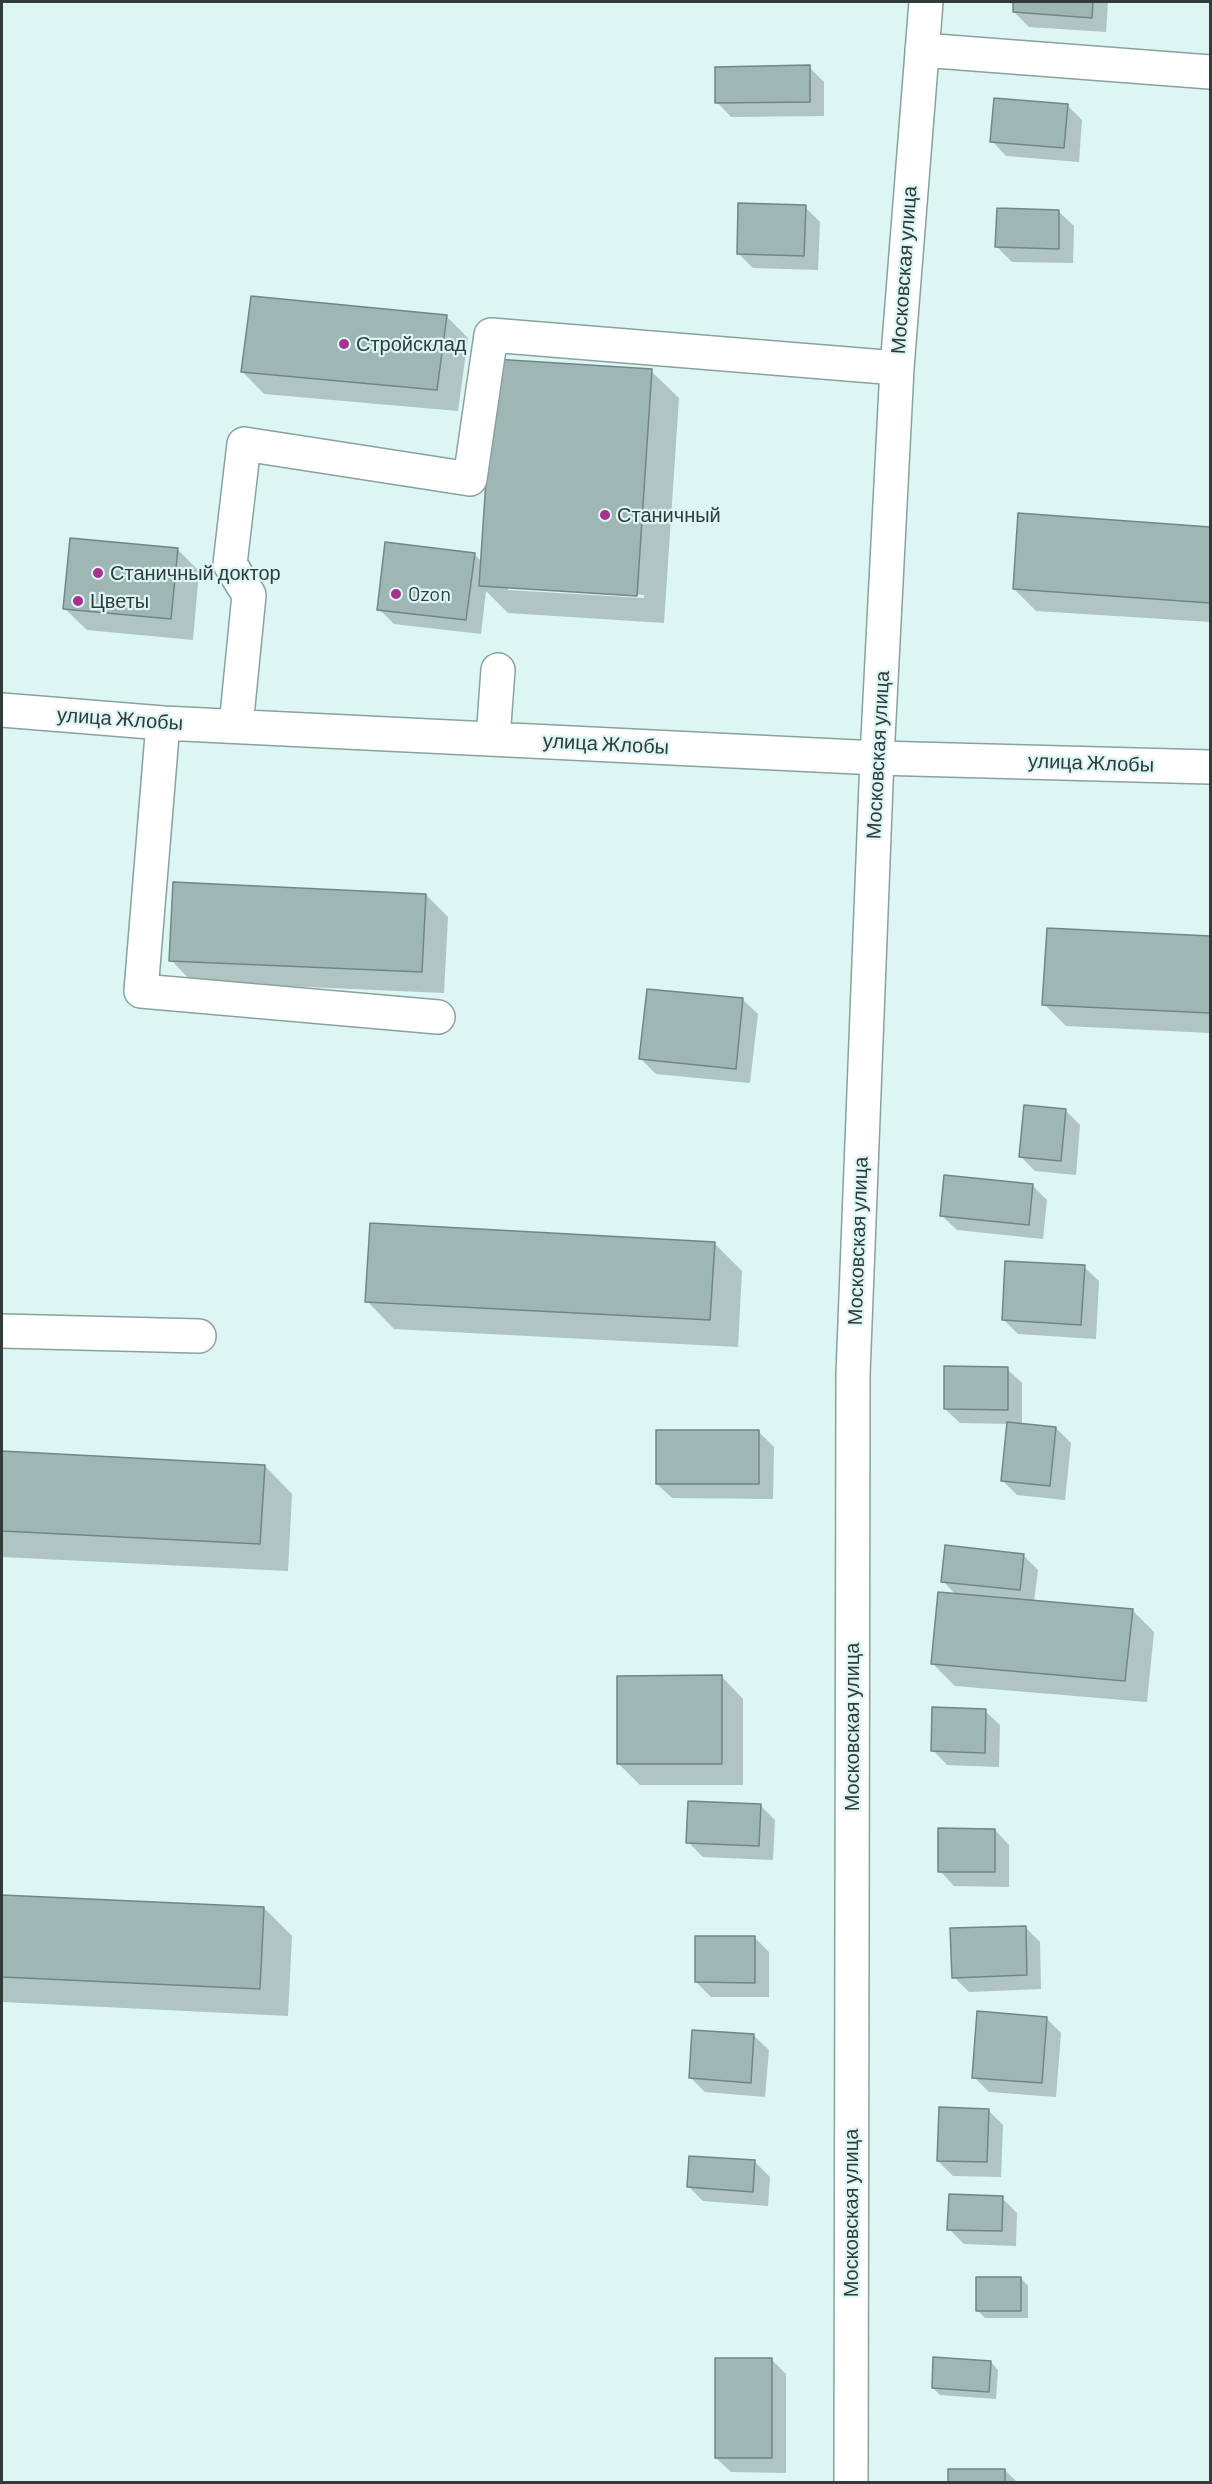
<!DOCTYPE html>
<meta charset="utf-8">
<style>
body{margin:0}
#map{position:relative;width:1212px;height:2484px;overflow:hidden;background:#dcf6f3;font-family:Barlow,sans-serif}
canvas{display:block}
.frame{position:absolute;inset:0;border:3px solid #313b3a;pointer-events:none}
</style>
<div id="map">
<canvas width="1212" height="2484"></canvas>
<div class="frame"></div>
</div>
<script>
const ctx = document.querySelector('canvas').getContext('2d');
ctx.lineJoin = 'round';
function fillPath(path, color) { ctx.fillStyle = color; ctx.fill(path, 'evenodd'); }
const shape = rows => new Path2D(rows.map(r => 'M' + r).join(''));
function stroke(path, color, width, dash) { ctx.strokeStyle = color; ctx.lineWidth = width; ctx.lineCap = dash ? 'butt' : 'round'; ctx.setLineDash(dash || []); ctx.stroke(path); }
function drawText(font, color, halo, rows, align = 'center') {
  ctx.font = font + ' Barlow,sans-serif'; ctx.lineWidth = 4.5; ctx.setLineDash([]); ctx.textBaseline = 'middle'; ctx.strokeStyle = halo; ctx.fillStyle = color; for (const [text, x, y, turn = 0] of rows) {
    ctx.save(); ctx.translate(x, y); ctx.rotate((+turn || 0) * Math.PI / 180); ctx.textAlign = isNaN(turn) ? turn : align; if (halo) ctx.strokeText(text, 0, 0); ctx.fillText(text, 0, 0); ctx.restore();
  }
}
const shadow = shape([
 [1015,2,1108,2,1106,32,1029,27,1014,12],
 [809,67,824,82,824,116,731,117,717,102],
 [1067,105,1082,120,1079,162,1006,156,992,141],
 [805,207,820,222,818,270,753,268,738,253],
 [1059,212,1074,226,1073,263,1012,262,997,247],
 [446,316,468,338,458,411,264,394,243,372],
 [651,371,679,398,664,623,508,613,486,591,481,634,394,624,379,609,474,554,482,562],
 [508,587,644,595,644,598,508,590],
 [1019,515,1210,528,1210,622,1036,611,1014,589],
 [177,549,199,571,193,640,87,630,65,609],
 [426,895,448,917,444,993,192,982,171,960],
 [1048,930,1210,938,1210,1033,1066,1026,1044,1004],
 [743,1000,758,1014,750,1083,656,1074,641,1059],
 [1065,1110,1080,1125,1076,1175,1035,1171,1021,1157],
 [1032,1185,1047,1200,1043,1239,957,1230,942,1216],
 [714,1243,742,1271,738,1347,394,1329,367,1301],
 [1084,1267,1099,1281,1096,1339,1018,1334,1004,1320],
 [1007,1369,1022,1383,1022,1425,1056,1428,1071,1443,1065,1500,1017,1495,1003,1481,1009,1424,960,1423,945,1409],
 [759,1432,774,1447,773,1499,672,1498,657,1484],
 [2,1452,265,1466,292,1494,288,1571,2,1557],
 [1023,1555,1038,1570,1034,1602,1132,1610,1154,1632,1147,1702,955,1686,933,1664,956,1595,943,1581],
 [722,1677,743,1699,743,1785,640,1785,618,1763],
 [985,1711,1000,1725,999,1767,947,1765,933,1750],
 [760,1805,775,1820,773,1860,703,1857,688,1842],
 [995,1830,1009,1845,1009,1887,954,1886,940,1871],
 [2,1896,264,1908,292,1936,288,2016,2,2002],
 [1025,1927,1040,1942,1041,1989,969,1992,954,1977],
 [754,1937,769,1952,769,1997,711,1997,696,1982],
 [1046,2018,1061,2033,1056,2097,989,2092,974,2077],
 [754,2036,769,2050,765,2097,705,2092,690,2077],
 [988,2110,1003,2125,1001,2177,953,2176,938,2161],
 [755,2162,770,2177,768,2206,703,2201,688,2186],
 [1002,2198,1017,2213,1016,2246,964,2244,949,2229],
 [1021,2278,1028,2286,1028,2318,985,2318,977,2310],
 [771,2359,786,2374,786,2473,731,2472,716,2458],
 [991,2362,998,2370,996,2399,940,2395,933,2388],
 [950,2470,1005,2470,1017,2482,950,2482]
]);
const building = shape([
 [1013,2,1093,2,1092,18,1013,12,1013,2],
 [810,65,810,102,715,103,715,67,810,65],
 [994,98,1068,104,1064,148,990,142,994,98],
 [738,203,806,205,804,256,737,254,738,203],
 [997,208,1059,210,1059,249,995,247,997,208],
 [251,296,447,315,437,390,241,372,251,296],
 [494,359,652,369,637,596,479,586,494,359],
 [1018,513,1210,527,1210,603,1013,589,1018,513],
 [70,538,178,548,171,619,63,609,70,538],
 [385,542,475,553,466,620,377,610,385,542],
 [173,882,426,894,422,972,169,961,173,882],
 [1047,928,1210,936,1210,1013,1042,1005,1047,928],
 [647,989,743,998,736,1069,639,1059,647,989],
 [1024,1105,1066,1109,1061,1161,1019,1157,1024,1105],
 [944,1175,1033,1184,1029,1225,940,1216,944,1175],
 [370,1223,715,1242,710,1320,365,1302,370,1223],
 [1005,1261,1085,1265,1081,1325,1002,1320,1005,1261],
 [944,1366,1008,1367,1008,1410,944,1409,944,1366],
 [1007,1422,1056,1427,1050,1486,1001,1481,1007,1422],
 [656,1430,759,1430,759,1484,656,1484,656,1430],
 [2,1451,265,1465,260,1544,2,1531,2,1451],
 [945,1545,1024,1554,1020,1590,941,1582,945,1545],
 [938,1592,1133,1609,1125,1681,931,1664,938,1592],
 [722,1675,722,1764,617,1764,617,1676,722,1675],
 [932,1707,986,1709,985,1753,931,1751,932,1707],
 [688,1801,761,1804,759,1846,686,1843,688,1801],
 [938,1828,995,1829,995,1872,938,1872,938,1828],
 [2,1895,264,1907,260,1989,2,1977,2,1895],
 [1026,1926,1027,1975,952,1978,950,1928,1026,1926],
 [695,1936,755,1936,755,1983,695,1982,695,1936],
 [977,2011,1047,2017,1042,2083,972,2078,977,2011],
 [692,2030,754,2034,751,2083,689,2078,692,2030],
 [939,2107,989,2109,987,2162,937,2161,939,2107],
 [689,2156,755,2160,753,2192,687,2187,689,2156],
 [949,2194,1003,2196,1002,2231,947,2230,949,2194],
 [976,2277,1021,2277,1021,2311,976,2311,976,2277],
 [933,2357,991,2361,989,2392,932,2388,933,2357],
 [715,2358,772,2358,772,2458,715,2458,715,2358],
 [948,2469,1005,2469,1005,2482,948,2482,948,2469]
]);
const minor = shape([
 [922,50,1210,72],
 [2,710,163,723,877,758,1210,767],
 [163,723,141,991,438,1017],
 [236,726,249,595,230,564,244,444,470,479,491,335,897,368],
 [493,738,498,670],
 [2,1331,199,1336],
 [851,2482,853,1374,877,758,897,368,926,2]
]);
const markers = [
 [344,344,6,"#a6328c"],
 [605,515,6,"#a6328c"],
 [98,573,6,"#a6328c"],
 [396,594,6,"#a6328c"],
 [78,601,6,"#a6328c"]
];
const streetNames = [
 ["Московская улица",904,270,-86],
 ["улица Жлобы",120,719,4],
 ["улица Жлобы",606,744,3],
 ["Московская улица",878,755,-87],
 ["улица Жлобы",1091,763,2],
 ["Московская улица",858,1241,-88],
 ["Московская улица",852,1727,-90],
 ["Московская улица",851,2213,-90]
];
const poiNames = [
 ["Стройсклад",356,344],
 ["Станичный",617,515],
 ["Станичный доктор",110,573],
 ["Ozon",408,594],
 ["Цветы",90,601]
];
fillPath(shadow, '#0003');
fillPath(building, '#9eb7b4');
stroke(building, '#708784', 1.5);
stroke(minor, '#89a19f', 36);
stroke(minor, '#fff', 33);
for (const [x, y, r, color] of markers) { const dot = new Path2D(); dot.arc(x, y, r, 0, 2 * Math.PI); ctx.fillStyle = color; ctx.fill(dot); stroke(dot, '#dcf6f3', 2); }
drawText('20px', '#313b3a', '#dcf6f3', streetNames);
drawText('20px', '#313b3a', '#dcf6f3', poiNames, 'left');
</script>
